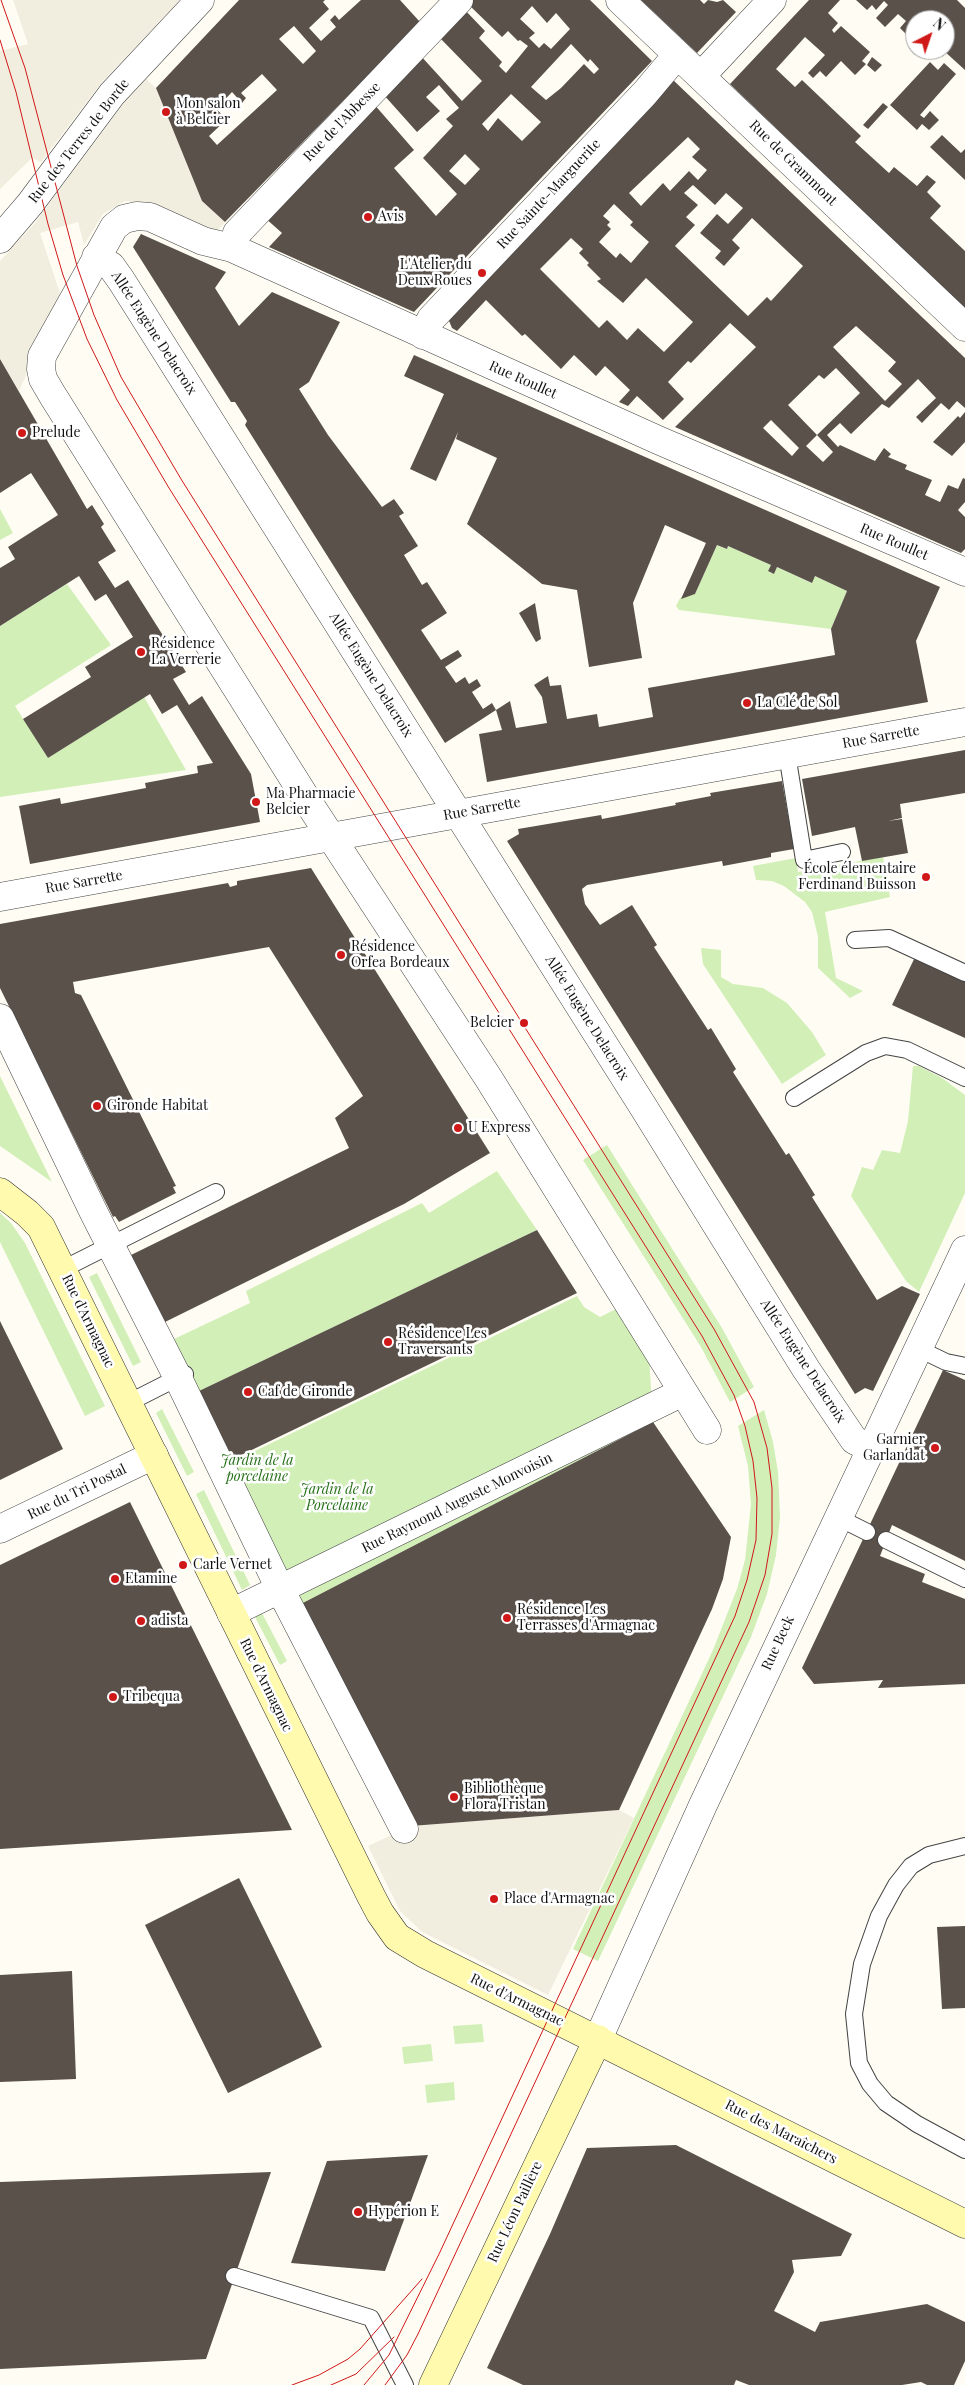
<!DOCTYPE html>
<meta charset="utf-8">
<style>
body{margin:0}
#map{position:relative;width:965px;height:2385px;overflow:hidden;background:#fffdf3;font-family:"Playfair Display",serif}
canvas{display:block}
.north{position:absolute;left:905px;top:10px;width:50px;height:50px;box-sizing:border-box;background:#fff;border:1px solid #9f9f9f;border-radius:50%;rotate:41deg;font-size:14px;font-weight:700;line-height:20px;text-align:center;color:#101010}
.north::after{content:'';display:block;margin:auto;width:18px;height:22px;background:#d01818;clip-path:polygon(50% 0,100% 100%,50% 72%,0 100%)}
</style>
<div id="map">
<canvas width="965" height="2385"></canvas>
<div class="north">N</div>
</div>
<script>
const ctx = document.querySelector('canvas').getContext('2d');
ctx.lineJoin = 'round';
function fillPath(path, color) { ctx.fillStyle = color; ctx.fill(path, 'evenodd'); }
const shape = rows => new Path2D(rows.map(r => 'M' + r).join(''));
function stroke(path, color, width, dash) { ctx.strokeStyle = color; ctx.lineWidth = width; ctx.lineCap = dash ? 'butt' : 'round'; ctx.setLineDash(dash || []); ctx.stroke(path); }
function drawText(font, color, halo, rows, align = 'center') {
  ctx.font = font + ' "Playfair Display",serif'; ctx.lineWidth = 5; ctx.setLineDash([]); ctx.textBaseline = 'middle'; ctx.strokeStyle = halo; ctx.fillStyle = color; for (const [text, x, y, turn = 0] of rows) {
    ctx.save(); ctx.translate(x, y); ctx.rotate((+turn || 0) * Math.PI / 180); ctx.textAlign = isNaN(turn) ? turn : align; if (halo) ctx.strokeText(text, 0, 0); ctx.fillText(text, 0, 0); ctx.restore();
  }
}
const green = shape([
 [0,509,13,533,0,540],
 [717,545,727,549,728,546,771,565,768,571,774,574,777,567,811,583,815,576,847,591,831,629,679,610,676,606,680,598,695,594],
 [67,584,111,645,15,706,48,758,144,697,186,770,0,797,0,626],
 [883,857,890,897,825,912,836,978,863,991,850,998,818,968,818,937,812,912,805,902,784,886,772,881,756,880,753,866,796,858,798,872],
 [701,948,721,950,721,977,733,984,763,988,787,1003,812,1032,826,1055,782,1084,703,964],
 [913,1066,919,1066,942,1078,965,1095,965,1193,919,1292,906,1281,851,1196,862,1167,873,1170,882,1150,900,1153,908,1121],
 [0,1076,52,1182,0,1146],
 [607,1145,722,1328,754,1387,730,1402,701,1347,583,1160],
 [497,1171,537,1230,199,1391,174,1339,250,1303,246,1291,422,1203,429,1213],
 [0,1213,11,1223,25,1243,105,1406,85,1416,0,1242],
 [97,1273,141,1362,133,1366,89,1277],
 [577,1296,584,1307,600,1317,620,1307,649,1355,653,1422,299,1605,234,1461],
 [162,1409,194,1472,187,1476,156,1413],
 [764,1410,773,1442,778,1472,780,1517,776,1555,767,1594,751,1637,598,1961,573,1949,713,1650,737,1589,745,1560,751,1504,748,1466,738,1426],
 [204,1490,250,1585,242,1590,196,1494],
 [262,1613,287,1661,280,1665,255,1617],
 [482,2024,484,2042,455,2044,453,2026],
 [431,2044,433,2061,404,2064,402,2047],
 [454,2082,455,2100,427,2103,425,2085]
]);
const plaza = shape([
 [13,0,180,0,102,82,41,162,32,158,0,189,0,51,28,44],
 [146,79,156,88,202,201,225,222,218,230,211,232,145,203,125,201,103,214,84,245,78,222,40,233,61,296,19,391,0,359,0,261,34,224,124,103],
 [619,1810,634,1818,548,1995,422,1932,400,1911,368,1846,411,1826]
]);
const building = shape([
 [239,0,325,0,323,2,329,9,309,28,321,41,336,27,330,20,335,15,339,20,361,0,400,0,420,22,225,222,202,201,156,88],
 [294,26,316,51,303,64,279,39],
 [262,74,277,90,217,145,209,136,227,119,216,109,232,92,242,103,246,98,241,93],
 [472,0,590,0,652,61,414,312,269,247,282,233,264,217,373,103,414,150,394,168,436,216,457,194,423,158,453,126,446,119,459,108,439,85,426,97,440,111,417,132,383,94,420,55,462,101,482,81,438,36,464,9,485,31,479,38,502,62,499,66,506,73,528,46,520,40,518,41,508,31,502,37,468,4],
 [532,6,547,23,556,13,570,29,551,49,544,43,539,48,529,38,535,33,520,19],
 [571,44,588,62,590,59,599,69,594,74,584,64,561,88,546,100,531,87],
 [511,94,541,122,522,141,498,118,488,131,482,124],
 [465,154,480,169,465,185,449,171],
 [641,0,700,0,704,4,708,0,717,2,723,0,736,12,697,53],
 [809,0,840,0,828,13,838,23,832,30,834,33,841,26,870,52,862,61,866,64,855,75,841,61,826,77,820,71,813,78,808,73,825,55,805,37,776,69,795,87,802,80,861,136,855,142,889,173,894,167,917,186,927,175,936,182,927,192,941,206,930,218,965,251,965,309,730,84],
 [856,0,957,0,965,8,965,70,943,50,945,50,945,46,949,41,945,38,945,20,926,20,922,16,919,20,915,20,915,24,906,34,900,28,906,21,898,14,885,27,876,18,888,5,884,1,876,10,872,5,867,10],
 [872,57,882,65,875,72,867,65],
 [930,62,938,70,944,63,956,74,920,115,924,118,930,111,939,120,929,130,922,124,917,130,890,105],
 [672,79,965,358,965,408,957,401,949,410,941,403,922,423,916,417,936,398,918,379,889,408,882,404,851,434,840,423,827,435,838,447,840,445,875,461,884,448,891,454,888,457,907,465,905,469,932,480,925,495,940,502,948,485,958,489,963,478,965,479,965,502,958,510,965,517,965,549,961,553,675,427,756,347,730,323,691,363,688,361,668,382,684,399,663,420,637,396,628,406,619,402,630,390,605,366,596,376,574,355,561,369,525,334,522,336,486,300,457,331,452,328,447,316],
 [688,137,700,149,692,157,707,170,698,180,689,171,670,191,663,183,641,206,629,193],
 [693,185,715,205,726,193,743,208,728,224,717,214,700,233,721,251,715,258,724,266,740,248,732,240,752,218,803,266,771,301,767,297,748,316,675,246,695,225,686,217,698,205,684,193],
 [614,204,633,222,630,225,649,242,631,263,620,253,616,258,599,242,611,229,607,225,610,222,603,216],
 [571,238,583,249,579,253,589,263,587,265,601,279,597,281,623,303,646,278,693,322,664,352,638,328,627,340,607,320,599,328,540,269],
 [856,326,896,362,888,371,902,384,885,401,833,347],
 [836,368,860,393,817,435,833,452,823,462,806,446,817,435,788,405,819,375,824,379],
 [771,420,799,448,792,456,763,428],
 [883,103,888,107,868,129,863,125],
 [942,135,961,153,965,149,965,180,930,147],
 [141,234,226,272,215,288,239,326,272,292,340,322,309,382,299,389,328,435,382,507,394,499,404,513,399,516,418,546,404,555,422,585,427,582,447,613,421,630,441,660,458,650,462,656,445,667,456,683,465,677,469,684,477,679,481,686,472,692,483,709,492,703,496,710,445,743,245,425,247,421,235,402,231,402,133,247],
 [414,355,940,587,916,641,928,702,487,782,479,734,502,730,496,710,510,701,516,728,547,723,542,697,534,685,548,676,550,686,561,685,567,719,597,714,599,727,653,717,648,688,835,655,831,629,847,591,815,576,812,583,777,567,774,574,768,571,771,565,728,546,727,549,717,545,695,594,681,599,706,543,665,525,633,603,642,658,589,667,577,590,542,584,467,524,497,458,456,439,458,432,436,481,410,469,444,394,404,376],
 [0,359,87,509,92,505,104,524,101,527,116,551,98,562,115,588,128,580,186,672,173,679,189,705,202,696,251,774,260,822,30,864,19,806,60,798,61,804,146,788,145,783,198,773,197,766,213,763,177,705,162,714,150,694,48,758,23,719,91,677,85,667,133,637,106,594,95,601,79,576,0,626,0,568,15,559,8,547,58,515,31,473,0,493],
 [965,412,965,442,952,456,933,442,958,416,960,418],
 [535,603,541,639,536,642,519,613],
 [965,750,965,793,900,804,902,818,888,821,902,819,908,853,862,861,855,827,812,836,802,779],
 [782,781,794,849,771,853,771,857,723,866,722,861,587,885,582,889,585,904,600,925,632,905,657,945,654,947,708,1030,711,1028,736,1069,733,1072,786,1155,789,1153,815,1195,812,1197,877,1300,902,1286,920,1294,873,1391,865,1388,855,1394,507,841,519,834,518,829,601,815,602,819,676,805,675,803,711,796,710,793],
 [311,868,490,1153,404,1204,165,1322,131,1255,349,1148,335,1118,363,1096,269,947,73,982,75,993,81,995,176,1186,173,1187,176,1193,119,1222,115,1216,113,1217,0,988,0,924,228,883,230,887,237,885,237,881],
 [916,955,965,979,965,1038,892,1005],
 [537,1230,577,1293,233,1459,199,1391],
 [0,1321,63,1449,0,1480],
 [943,1370,965,1380,965,1561,892,1525,880,1556,925,1574,922,1582,965,1599,965,1684,878,1688,883,1680,814,1684,802,1668],
 [653,1422,731,1537,723,1579,712,1609,619,1810,411,1826,299,1605],
 [130,1502,292,1830,0,1849,0,1565],
 [239,1878,322,2047,228,2093,145,1925],
 [965,1926,965,2008,942,2009,937,1927],
 [72,1971,76,2079,0,2082,0,1975],
 [676,2145,852,2234,841,2256,792,2260,794,2272,774,2311,815,2332,820,2322,927,2304,965,2322,965,2361,954,2385,927,2385,921,2382,902,2385,749,2385,736,2380,734,2385,523,2385,487,2368,550,2234,587,2148],
 [428,2155,385,2271,291,2263,327,2161],
 [271,2172,206,2359,0,2369,0,2182]
]);
const lane = shape([
 [787,754,804,860,842,852],
 [855,940,889,938,965,973],
 [794,1098,866,1053,885,1046,907,1050,965,1078],
 [63,1269,216,1192],
 [919,1349,946,1362,965,1366],
 [128,1403,185,1374],
 [837,1517,867,1532],
 [886,1540,965,1579],
 [965,1846,929,1855,911,1866,896,1885,879,1916,862,1964,854,2014,859,2063,870,2084,886,2103,917,2124,965,2150],
 [234,2276,371,2318,405,2385]
]);
const street = shape([
 [620,0,965,327],
 [701,76,772,0],
 [0,239,30,204,112,94,200,0],
 [232,248,237,233,459,0],
 [96,257,111,266,121,280,644,1108,806,1369,854,1440,870,1448],
 [423,335,431,319,645,93,677,55],
 [0,897,965,722],
 [0,1018,94,1213,178,1378,280,1589,404,1829],
 [707,1430,489,1079,314,811,53,396,43,379,41,369,42,356,114,227,124,219,137,216,150,217,203,241,232,248,658,440,965,572],
 [0,1529,154,1455],
 [231,1613,683,1392],
 [598,2039,703,1805,965,1250]
]);
const secondary = shape([
 [0,1192,27,1213,41,1227,371,1896,380,1913,397,1937,425,1954,965,2224],
 [433,2385,598,2039]
]);
const tram = shape([
 [1,0,25,68,77,266,94,315,121,377,181,479,714,1329,754,1402,767,1448,772,1488,772,1534,765,1575,749,1622,418,2334,407,2355,385,2385],
 [0,40,16,92,48,224,63,275,87,339,117,400,169,488,702,1336,734,1395,745,1426,753,1461,757,1498,756,1540,747,1580,735,1616,440,2252,389,2355,364,2385],
 [292,2385,319,2375,348,2359,360,2349,422,2279],
 [331,2385,356,2374,394,2337]
]);
const markers = [
 [166,112,5,"#d01818"],
 [368,217,5,"#d01818"],
 [482,273,5,"#d01818"],
 [22,433,5,"#d01818"],
 [141,652,5,"#d01818"],
 [747,703,5,"#d01818"],
 [256,802,5,"#d01818"],
 [926,877,5,"#d01818"],
 [341,955,5,"#d01818"],
 [524,1023,5,"#d01818"],
 [97,1106,5,"#d01818"],
 [458,1128,5,"#d01818"],
 [388,1342,5,"#d01818"],
 [248,1392,5,"#d01818"],
 [935,1448,5,"#d01818"],
 [183,1565,5,"#d01818"],
 [115,1579,5,"#d01818"],
 [507,1618,5,"#d01818"],
 [141,1621,5,"#d01818"],
 [113,1697,5,"#d01818"],
 [454,1797,5,"#d01818"],
 [494,1899,5,"#d01818"],
 [358,2212,5,"#d01818"]
];
const poiNames = [
 ["Mon salon",176,104],
 ["à Belcier",176,120],
 ["Avis",378,217],
 ["L'Atelier du",472,265,"right"],
 ["Deux Roues",472,281,"right"],
 ["Prelude",32,433],
 ["Résidence",151,644],
 ["La Verrerie",151,660],
 ["La Clé de Sol",757,703],
 ["Ma Pharmacie",266,794],
 ["Belcier",266,810],
 ["École élementaire",916,869,"right"],
 ["Ferdinand Buisson",916,885,"right"],
 ["Résidence",351,947],
 ["Orfea Bordeaux",351,963],
 ["Belcier",514,1023,"right"],
 ["Gironde Habitat",107,1106],
 ["U Express",468,1128],
 ["Résidence Les",398,1334],
 ["Traversants",398,1350],
 ["Caf de Gironde",258,1392],
 ["Garnier",925,1440,"right"],
 ["Garlandat",925,1456,"right"],
 ["Carle Vernet",193,1565],
 ["Etamine",125,1579],
 ["Résidence Les",517,1610],
 ["Terrasses d'Armagnac",517,1626],
 ["adista",151,1621],
 ["Tribequa",123,1697],
 ["Bibliothèque",464,1789],
 ["Flora Tristan",464,1805],
 ["Place d'Armagnac",504,1899],
 ["Hypérion E",368,2212]
];
const streetNames = [
 ["Rue de l'Abbesse",342,122,-46],
 ["Rue des Terres de Borde",79,141,-52],
 ["Rue de Grammont",793,163,44],
 ["Rue Sainte-Marguerite",549,194,-47],
 ["Allée Eugène Delacroix",154,333,57],
 ["Rue Roullet",523,380,24],
 ["Rue Roullet",894,542,23],
 ["Allée Eugène Delacroix",371,675,58],
 ["Rue Sarrette",881,737,-10],
 ["Rue Sarrette",482,809,-10],
 ["Rue Sarrette",84,882,-10],
 ["Allée Eugène Delacroix",587,1018,58],
 ["Rue d'Armagnac",88,1321,64],
 ["Allée Eugène Delacroix",803,1361,57],
 ["Rue du Tri Postal",77,1492,-26],
 ["Rue Raymond Auguste Monvoisin",457,1503,-26],
 ["Rue Beck",778,1643,-65],
 ["Rue d'Armagnac",266,1685,64],
 ["Rue d'Armagnac",517,2000,26],
 ["Rue des Maraîchers",781,2132,27],
 ["Rue Léon Paillère",515,2212,-65]
];
const parkNames = [
 ["Jardin de la",257,1461],
 ["porcelaine",257,1477],
 ["Jardin de la",337,1490],
 ["Porcelaine",337,1506]
];
fillPath(green, '#d1efb7');
fillPath(plaza, '#f2eedf');
fillPath(building, '#5a514b');
stroke(lane, '#434343', 18);
stroke(street, '#434343', 29);
stroke(secondary, '#323232', 29);
stroke(lane, '#fff', 16);
stroke(street, '#fff', 28);
stroke(secondary, '#fffaae', 28);
stroke(tram, '#d01818', 1);
for (const [x, y, r, color] of markers) { const dot = new Path2D(); dot.arc(x, y, r, 0, 2 * Math.PI); ctx.fillStyle = color; ctx.fill(dot); stroke(dot, '#fff', 2); }
drawText('14px', '#101010', '#fff', poiNames, 'left');
drawText('14px', '#101010', '#fff', streetNames);
drawText('italic 14px', '#267018', '#fff', parkNames);
</script>
